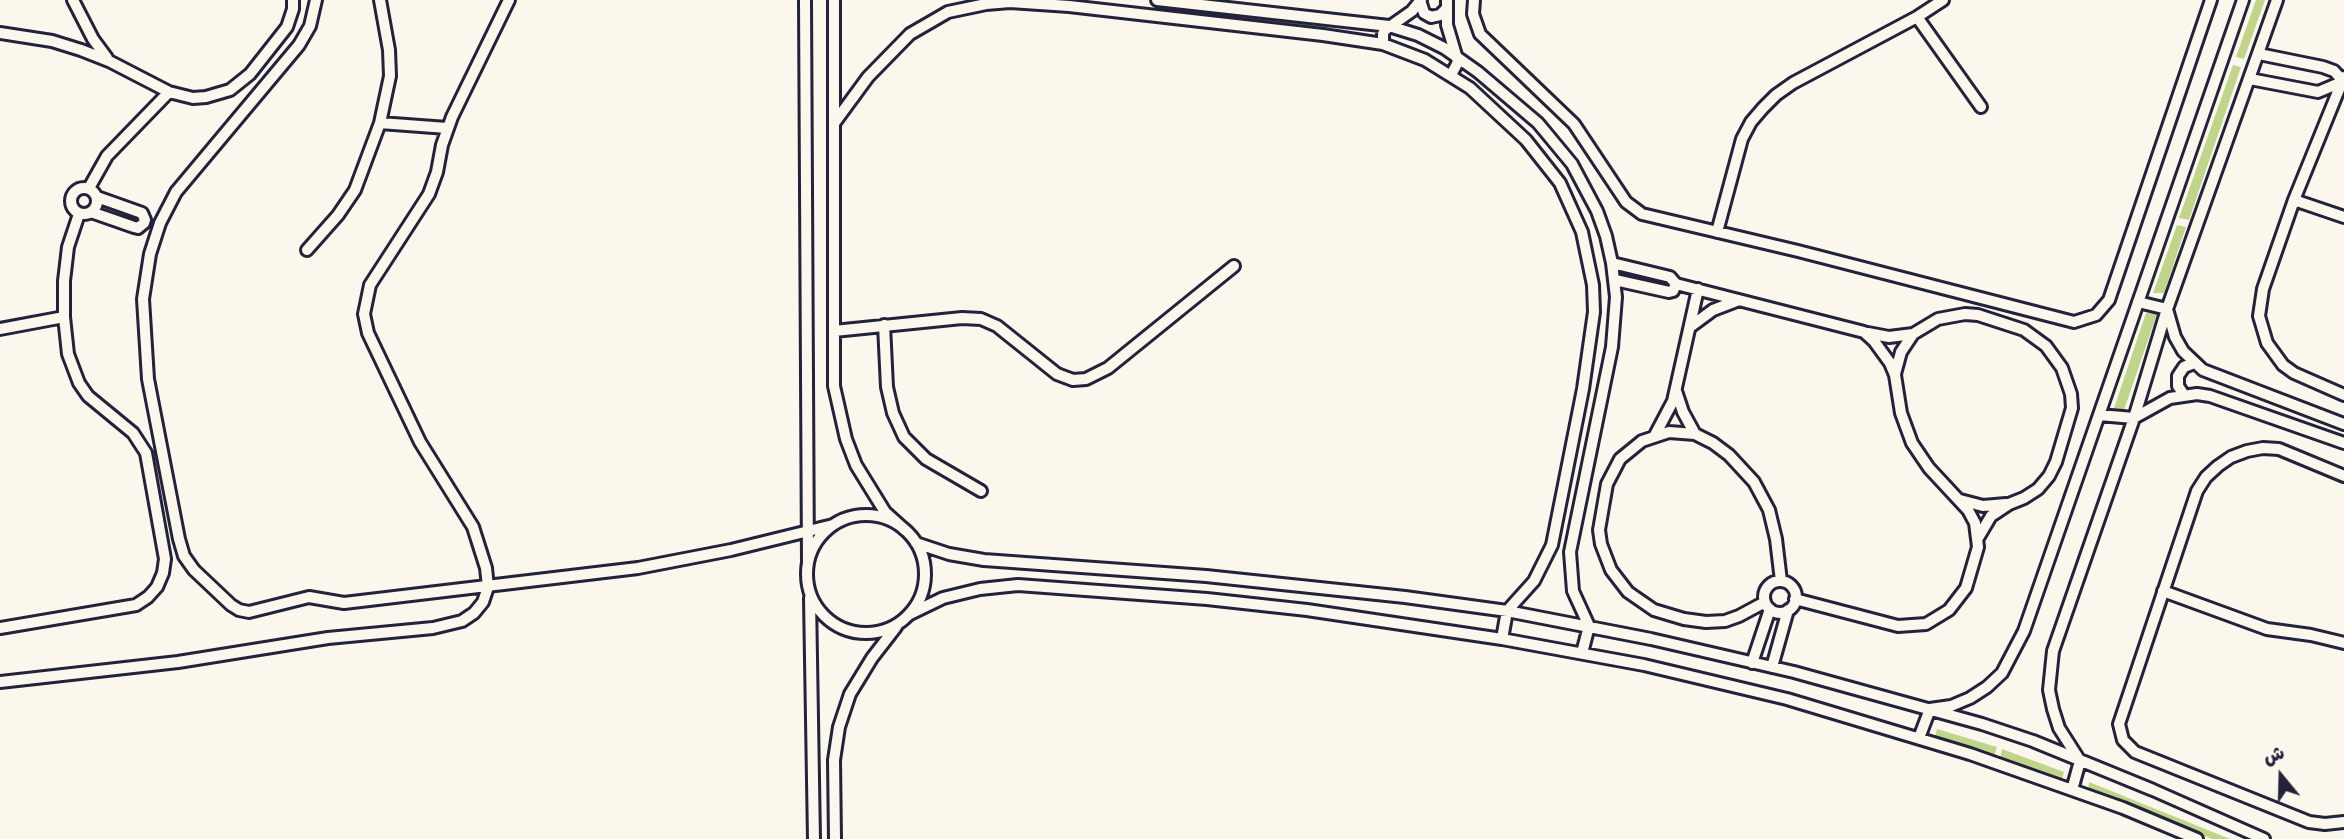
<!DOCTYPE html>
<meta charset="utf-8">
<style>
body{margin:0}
#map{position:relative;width:2344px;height:839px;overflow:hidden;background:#fbf7ec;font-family:Kalam,"Playpen Sans Arabic",sans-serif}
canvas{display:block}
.north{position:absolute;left:2246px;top:741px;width:70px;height:70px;-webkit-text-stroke:5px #fbf7ec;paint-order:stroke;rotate:341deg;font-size:19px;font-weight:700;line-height:28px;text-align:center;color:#22223b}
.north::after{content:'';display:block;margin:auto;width:24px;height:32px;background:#22223b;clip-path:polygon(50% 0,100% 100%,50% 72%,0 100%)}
</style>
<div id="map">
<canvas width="2344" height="839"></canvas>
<div class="north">ش</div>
</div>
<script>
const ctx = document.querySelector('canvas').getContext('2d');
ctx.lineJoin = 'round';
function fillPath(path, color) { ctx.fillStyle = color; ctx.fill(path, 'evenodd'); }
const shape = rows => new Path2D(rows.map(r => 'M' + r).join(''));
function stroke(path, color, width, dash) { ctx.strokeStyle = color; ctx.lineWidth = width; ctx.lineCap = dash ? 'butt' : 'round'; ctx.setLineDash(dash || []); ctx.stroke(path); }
const green = shape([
 [2256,0,2265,0,2244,59,2236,57],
 [2233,65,2241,67,2189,220,2179,218],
 [2177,225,2186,227,2164,293,2153,293],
 [2146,313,2157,314,2124,410,2113,411],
 [1937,729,1997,747,1994,756,1935,738],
 [2002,749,2064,772,2062,780,2000,759],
 [2089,782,2230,839,2212,839,2088,790]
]);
const minor = shape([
 [73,0,93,39,107,58],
 [316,0,310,26,299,45,176,192,160,223,150,254,143,299,148,379,179,539,184,556,194,570,231,605,239,610,249,612,309,597,344,603,638,568,731,550,833,525],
 [805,0,808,563],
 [834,0,834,386,846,439,856,465,885,512,905,530],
 [1157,0,1389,26,1418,35,1444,48,1478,72,1538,123,1572,164,1597,211,1606,236,1612,263,1616,297,1612,347,1570,552,1573,591,1589,626,1582,653],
 [1420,0,1424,13,1431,17,1440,15,1446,9],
 [1447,0,1447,25,1458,62,1451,75],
 [1474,0,1473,14,1480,34,1574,124,1626,202,1642,214,1798,251,2074,322,2096,315,2109,300,2211,0],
 [1917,17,1981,107],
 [0,33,52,41,81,50,109,61,169,92,193,98,206,97,230,90,250,74,287,27,293,9,293,0],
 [1383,44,1383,34,1385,30,1412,11,1421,0],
 [2259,54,2323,67,2334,71,2343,81],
 [2344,77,2294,200,2263,289,2259,316,2267,343,2283,365,2294,373,2344,395],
 [2250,79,2318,92,2344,81],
 [835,122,868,77,910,34,948,12,986,4,1010,2,1069,6,1323,35,1383,44,1425,60,1470,88,1526,140,1560,183,1582,232,1593,285,1594,312,1583,389,1552,545,1534,581,1507,611,1502,639],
 [380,123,447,128],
 '71 201a13 13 0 1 1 26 0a13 13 0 1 1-26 0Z',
 [89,188,107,156,169,92],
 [2294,200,2344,217],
 [91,212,134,227,138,228,144,223,145,220,142,213,97,197],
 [1717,232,1742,139,1751,122,1763,108,1776,95,1793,83,1917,17,1943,0],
 [307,250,338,215,355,190,380,123,390,76,389,50,380,0],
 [1612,263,1670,277,1676,284,1673,291,1669,292,1615,280],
 [1676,284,1864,332,1874,341,1890,363,1895,375,1901,413,1912,443,1929,468,1968,510,1975,523,1978,547,1966,588,1949,610,1926,624,1898,626,1795,599],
 [2138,302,2167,309,2175,337,2183,351,2203,370,2344,424],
 [884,325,887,387,893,413,904,437,926,459,981,491],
 [1690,327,1713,310,1739,300],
 [0,329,64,317],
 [834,331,962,318,981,319,997,326,1057,374,1073,380,1086,379,1108,368,1234,266],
 [1868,333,1889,337,1913,334],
 [1895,374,1901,352,1913,334,1938,319,1965,314,1978,315,2024,330,2046,346,2062,368,2071,394,2072,408,2056,462,2049,476,2038,489,2024,498,2009,504,1991,516,1978,538],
 [1676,391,1683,412,1695,434],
 [2184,395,2178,386,2178,376,2184,367,2194,363],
 [2099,415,2134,418,2170,398,2197,394,2210,396,2344,443],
 [1655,435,1673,401,1698,289],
 [2344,476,2279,449,2263,448,2247,451,2231,457,2218,466,2206,477,2197,491,2119,724,2123,740,2135,752,2309,822,2325,824,2344,822],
 [1960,500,1983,506,2006,504],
 '807 574a59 59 0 1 1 118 0a59 59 0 1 1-118 0Z',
 [916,543,949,554,984,560,1206,576,1405,597,1507,611,1651,639,1794,672,1982,724,2033,741,2153,790,2264,839],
 '1764 597a16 16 0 1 1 32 0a16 16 0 1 1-32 0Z',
 [2163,591,2267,629,2311,635,2344,643],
 [810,598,814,839],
 [1765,602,1739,616,1725,621,1706,622,1684,619,1654,610,1628,592,1611,570,1601,544,1599,530,1607,484,1620,459,1642,441,1669,432,1695,434,1713,443,1729,455,1754,482,1769,510,1776,539,1781,581],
 [910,614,943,598,980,589,1018,585,1207,599,1307,610,1502,639,1644,665,1787,699,1970,754,2123,808,2197,839],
 [0,628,136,605,148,597,157,587,163,573,165,559,146,453,133,433,88,396,79,383,68,354,64,317,64,281,68,247,79,214],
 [1752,663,1770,609],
 [1772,667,1788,610],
 [0,682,178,662,328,638,433,628,462,621,474,613,483,602,488,587,486,568,473,527,420,442,368,333,364,314,370,285,429,194,437,172,442,145,452,117,509,0],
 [1919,738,1930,709,1951,706,1970,698,1987,687,2002,673,2024,631,2243,0],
 [2072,790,2080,761,2059,728,2053,709,2049,690,2053,651,2134,418,2167,309,2277,0],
 [835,839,834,760,839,727,850,694,872,658,896,627]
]);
fillPath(green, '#c1d58a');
stroke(minor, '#22223b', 16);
stroke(minor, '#fbf7ec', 10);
</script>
